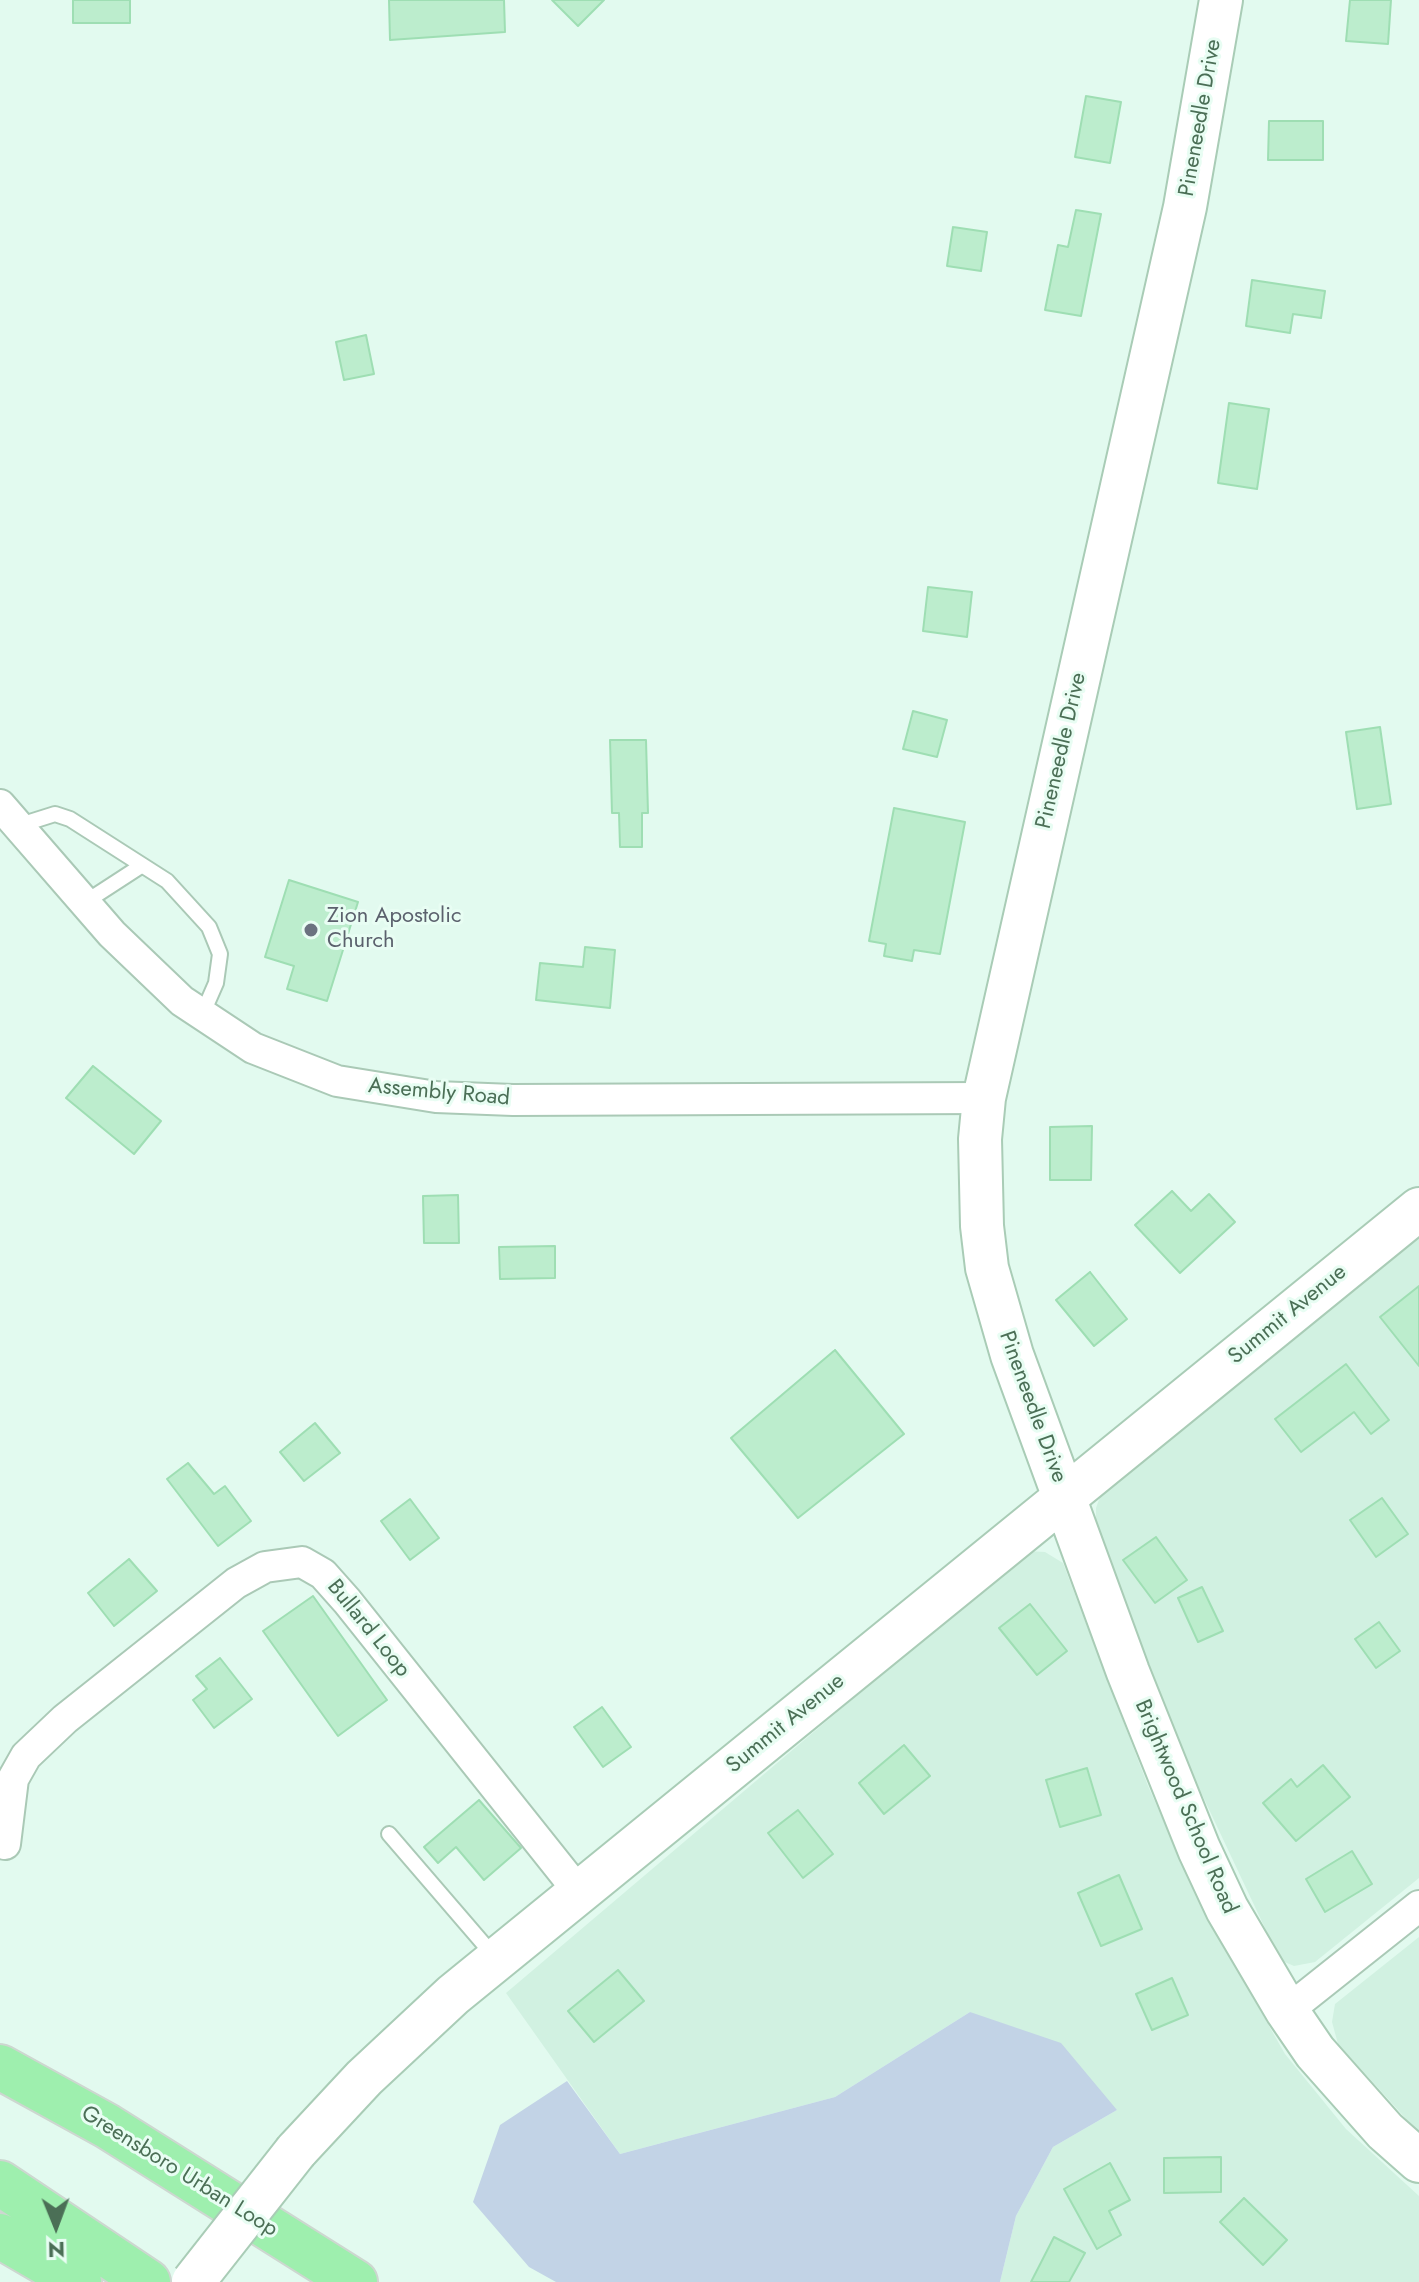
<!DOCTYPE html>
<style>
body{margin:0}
#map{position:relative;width:1419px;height:2282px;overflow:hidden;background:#e2faef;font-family:Jost,sans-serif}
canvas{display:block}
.north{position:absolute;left:16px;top:2186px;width:80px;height:80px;-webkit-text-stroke:6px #e8fdf3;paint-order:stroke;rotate:179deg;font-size:22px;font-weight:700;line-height:32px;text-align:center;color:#4b6f56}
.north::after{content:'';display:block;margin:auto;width:28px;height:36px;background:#4b6f56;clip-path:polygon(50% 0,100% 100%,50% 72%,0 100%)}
</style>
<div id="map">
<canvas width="1419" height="2282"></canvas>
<div class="north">N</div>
</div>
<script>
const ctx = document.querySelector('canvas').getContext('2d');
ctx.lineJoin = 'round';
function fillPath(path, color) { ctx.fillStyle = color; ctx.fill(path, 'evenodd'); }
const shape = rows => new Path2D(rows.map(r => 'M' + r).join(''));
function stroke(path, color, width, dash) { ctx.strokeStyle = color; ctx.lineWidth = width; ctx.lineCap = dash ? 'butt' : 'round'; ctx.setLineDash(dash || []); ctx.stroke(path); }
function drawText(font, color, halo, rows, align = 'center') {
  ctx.font = font + ' Jost,sans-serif'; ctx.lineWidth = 6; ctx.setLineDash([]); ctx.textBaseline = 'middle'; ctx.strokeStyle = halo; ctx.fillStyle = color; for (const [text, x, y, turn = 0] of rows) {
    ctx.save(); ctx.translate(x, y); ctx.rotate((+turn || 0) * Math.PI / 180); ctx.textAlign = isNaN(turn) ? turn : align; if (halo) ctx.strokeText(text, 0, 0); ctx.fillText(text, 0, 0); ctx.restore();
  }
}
const residential = shape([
 [1419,1237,1419,1878,1315,1962,1294,1966,1280,1960,1181,1750,1096,1531,1096,1508,1103,1488],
 [1027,1551,1045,1552,1063,1563,1148,1786,1204,1912,1285,2054,1346,2129,1419,2196,1419,2282,1000,2282,1016,2216,1053,2147,1117,2110,970,2012,835,2097,620,2154,506,1993],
 [1419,1937,1419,2133,1338,2044,1332,2022,1335,2004]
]);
const green = shape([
 [970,2012,1061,2043,1117,2110,1053,2147,1016,2216,1000,2282,556,2282,529,2267,473,2202,500,2125,567,2081,620,2154,835,2097]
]);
const building = shape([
 [73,0,130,0,130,23,73,23,73,0],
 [389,0,504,0,505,32,390,40,389,0],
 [552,0,604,0,578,26,552,0],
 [1350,0,1391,0,1388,44,1346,41,1350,0],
 [1086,96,1121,102,1110,163,1075,157,1086,96],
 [1269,121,1323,121,1323,160,1268,160,1269,121],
 [1076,210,1101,214,1081,316,1045,310,1058,245,1068,247,1076,210],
 [953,227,987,232,981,271,947,266,953,227],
 [1252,280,1325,291,1321,318,1293,314,1290,333,1246,326,1252,280],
 [366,335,374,374,344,380,336,342,366,335],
 [1229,403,1269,409,1257,489,1218,483,1229,403],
 [928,587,972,592,967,637,923,631,928,587],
 [913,711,947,720,937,757,903,749,913,711],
 [1380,727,1391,804,1357,809,1346,732,1380,727],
 [610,740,646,740,648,813,642,813,642,847,620,847,619,813,612,813,610,740],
 [894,808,965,822,940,954,914,950,912,961,884,956,886,944,869,941,894,808],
 [289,880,358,902,327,1001,287,989,294,966,265,957,289,880],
 [585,947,615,950,610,1008,536,1000,540,963,583,967,585,947],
 [93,1066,161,1121,134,1154,66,1098,93,1066],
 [1092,1126,1091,1180,1050,1180,1050,1127,1092,1126],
 [1172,1191,1191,1211,1209,1194,1235,1222,1180,1273,1135,1225,1172,1191],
 [458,1195,459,1243,424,1243,423,1196,458,1195],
 [555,1246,555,1278,500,1279,499,1247,555,1246],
 [1090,1272,1127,1319,1094,1346,1056,1300,1090,1272],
 [1419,1286,1419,1366,1380,1317,1419,1286],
 [835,1350,904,1434,798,1518,731,1438,835,1350],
 [1346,1364,1389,1420,1371,1434,1354,1412,1301,1452,1275,1419,1346,1364],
 [315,1423,340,1453,304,1481,280,1452,315,1423],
 [188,1463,214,1494,225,1486,251,1521,218,1546,167,1479,188,1463],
 [1382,1498,1408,1534,1376,1557,1350,1520,1382,1498],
 [410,1499,439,1538,410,1560,381,1521,410,1499],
 [1156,1537,1187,1580,1155,1603,1123,1560,1156,1537],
 [129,1559,157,1591,114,1626,88,1593,129,1559],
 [1202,1587,1223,1631,1198,1642,1178,1598,1202,1587],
 [313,1596,387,1700,338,1736,263,1631,313,1596],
 [1030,1604,1067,1651,1037,1675,999,1628,1030,1604],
 [1379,1622,1400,1651,1376,1668,1355,1639,1379,1622],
 [220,1658,252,1699,214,1728,193,1700,207,1689,196,1676,220,1658],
 [602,1707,631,1747,603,1767,574,1727,602,1707],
 [904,1745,930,1776,884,1814,859,1783,904,1745],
 [1323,1765,1350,1797,1296,1841,1263,1803,1291,1779,1297,1787,1323,1765],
 [1087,1768,1101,1815,1060,1827,1046,1780,1087,1768],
 [479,1800,521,1848,484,1880,456,1847,438,1863,424,1847,479,1800],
 [798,1810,833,1854,803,1878,768,1833,798,1810],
 [1352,1851,1372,1884,1325,1912,1306,1879,1352,1851],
 [1119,1875,1142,1929,1101,1946,1078,1893,1119,1875],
 [618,1970,644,2001,594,2042,568,2011,618,1970],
 [1172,1978,1188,2015,1152,2030,1136,1994,1172,1978],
 [1221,2157,1221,2192,1164,2193,1164,2158,1221,2157],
 [1110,2163,1130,2200,1109,2211,1121,2235,1097,2249,1064,2189,1110,2163],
 [1244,2198,1287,2240,1263,2265,1220,2222,1244,2198],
 [1054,2237,1085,2253,1069,2282,1031,2282,1054,2237]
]);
const lane = shape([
 [17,826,55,814,70,819,167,881,209,927,220,954,216,983,202,1015],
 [84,903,141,866],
 [389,1834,494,1956]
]);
const street = shape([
 [0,805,112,934,182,1001,253,1048,337,1081,436,1097,513,1100,984,1098],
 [5,1844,13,1779,26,1756,65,1719,236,1583,265,1567,302,1562,323,1574,347,1601,579,1892],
 [1287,2011,1419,1906]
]);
const secondary = shape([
 [1221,0,1185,207,984,1098,980,1139,982,1226,987,1268,1012,1355,1128,1672,1199,1849,1227,1909,1287,2011,1315,2052,1385,2131,1419,2161],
 [296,2151,364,2078,453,1995,1419,1209]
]);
const highway = shape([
 [0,2067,107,2126,355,2282],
 [0,2183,148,2282],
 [0,2236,79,2282]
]);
const secondaryBridge = shape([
 [193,2282,296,2151]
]);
const markers = [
 [311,930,8,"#6b7280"]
];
const streetNames = [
 ["Pineneedle Drive",1201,118,-80],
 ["Pineneedle Drive",1062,751,-77],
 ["Assembly Road",439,1093,5],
 ["Summit Avenue",1288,1315,-39],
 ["Pineneedle Drive",1032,1407,70],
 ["Bullard Loop",368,1629,51],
 ["Summit Avenue",786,1724,-39],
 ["Brightwood School Road",1185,1807,67],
 ["Greensboro Urban Loop",179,2172,32]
];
const worshipNames = [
 ["Zion Apostolic",327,917],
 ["Church",327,942]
];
fillPath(residential, '#d1f1e1');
fillPath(green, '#c2d3e6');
fillPath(building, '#bcedcd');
stroke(building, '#9edeb3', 2);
stroke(lane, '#aac9b6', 18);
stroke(street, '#aac9b6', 34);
stroke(secondary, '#a9ccb6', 46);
stroke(highway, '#cdd7d0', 48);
stroke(lane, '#fff', 14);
stroke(street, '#fff', 30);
stroke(secondary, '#fff', 42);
stroke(highway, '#9eefae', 44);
stroke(secondaryBridge, '#a9ccb6', 46, []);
stroke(secondaryBridge, '#fff', 42);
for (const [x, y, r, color] of markers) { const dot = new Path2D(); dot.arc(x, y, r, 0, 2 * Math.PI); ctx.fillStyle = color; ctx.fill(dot); stroke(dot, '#e8fdf3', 3); }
drawText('22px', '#4b6f56', '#e8fdf3', streetNames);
drawText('22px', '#5b616d', '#e8fdf3', worshipNames, 'left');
</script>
